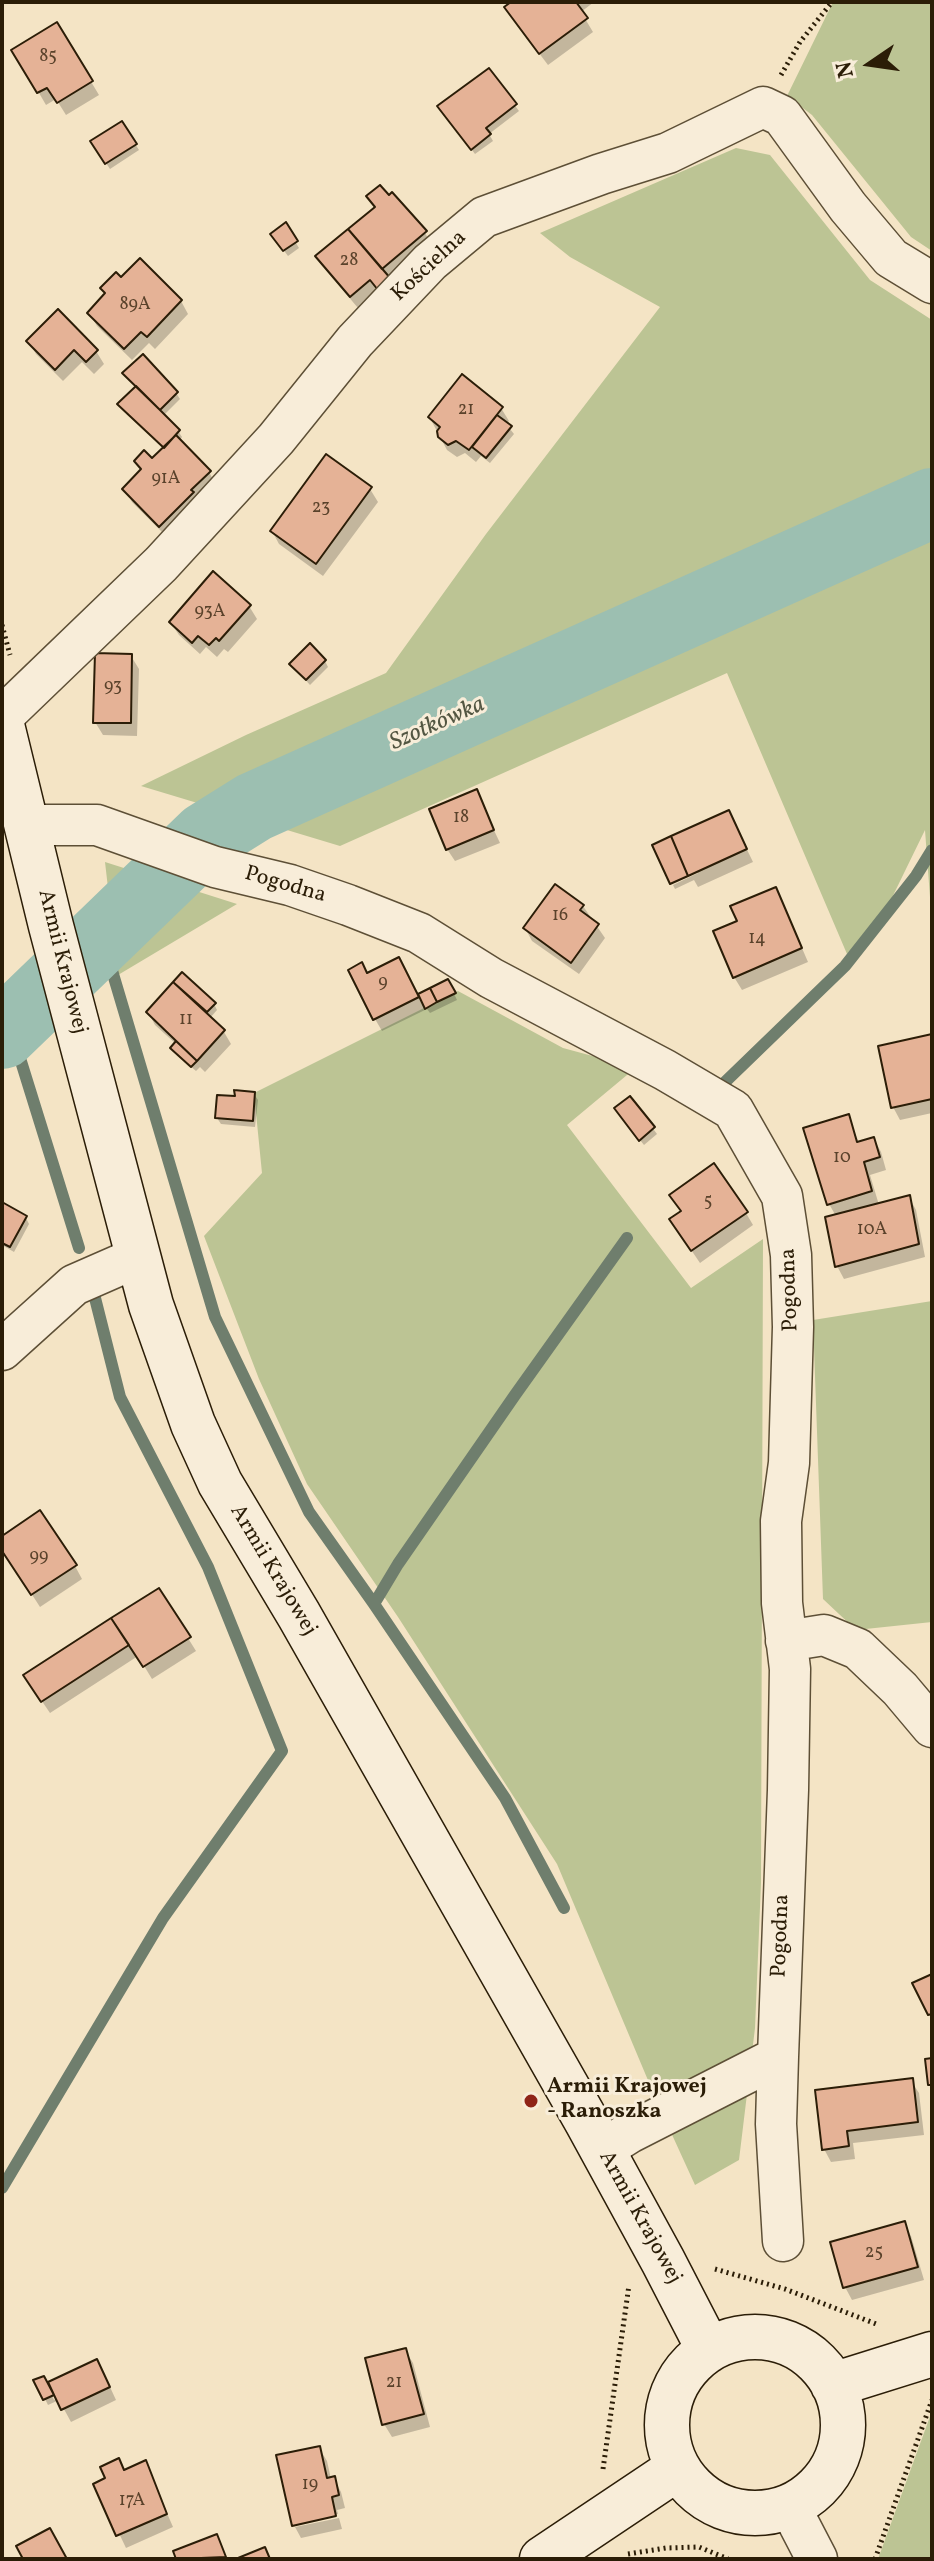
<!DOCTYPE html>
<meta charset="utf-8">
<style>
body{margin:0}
#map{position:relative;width:934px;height:2561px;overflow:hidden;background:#f4e4c5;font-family:Vollkorn,serif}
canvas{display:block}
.frame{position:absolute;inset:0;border:4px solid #2b1d07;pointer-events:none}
.north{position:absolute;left:830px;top:24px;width:80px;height:80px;-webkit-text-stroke:6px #f8edd9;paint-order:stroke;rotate:257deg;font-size:22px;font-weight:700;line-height:32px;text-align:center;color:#2b1d07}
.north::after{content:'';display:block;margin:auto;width:28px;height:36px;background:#2b1d07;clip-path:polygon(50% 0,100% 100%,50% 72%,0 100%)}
</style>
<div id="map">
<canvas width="934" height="2561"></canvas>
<div class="frame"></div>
<div class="north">N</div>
</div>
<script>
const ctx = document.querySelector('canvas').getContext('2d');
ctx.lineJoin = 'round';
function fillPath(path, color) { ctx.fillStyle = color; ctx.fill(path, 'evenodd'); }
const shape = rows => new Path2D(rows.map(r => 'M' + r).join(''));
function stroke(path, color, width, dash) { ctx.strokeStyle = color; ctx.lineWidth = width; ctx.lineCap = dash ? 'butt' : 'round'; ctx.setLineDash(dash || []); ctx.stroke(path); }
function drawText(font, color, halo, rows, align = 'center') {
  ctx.font = font + ' Vollkorn,serif'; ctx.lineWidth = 6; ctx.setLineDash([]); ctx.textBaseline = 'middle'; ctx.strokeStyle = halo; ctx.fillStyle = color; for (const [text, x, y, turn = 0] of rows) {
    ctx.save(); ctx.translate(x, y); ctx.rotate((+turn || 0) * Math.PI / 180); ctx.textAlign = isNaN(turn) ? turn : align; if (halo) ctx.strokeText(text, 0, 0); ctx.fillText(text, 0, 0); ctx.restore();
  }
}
const green = shape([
 [833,2,932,2,932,251,911,237,812,115,787,96],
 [736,148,770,155,870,280,932,320,932,924,925,830,884,914,847,954,727,673,340,846,141,786,246,735,386,673,486,534,660,307,570,257,540,233],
 [105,862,237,904,118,975],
 [458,991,563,1048,622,1064,633,1070,567,1125,691,1288,763,1239,761,1883,755,2028,739,2160,695,2185,658,2104,557,1864,398,1617,307,1484,259,1379,204,1236,262,1173,254,1093],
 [932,1301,932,1622,856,1630,823,1599,813,1320],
 [932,2411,932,2559,878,2559]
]);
const shadow = shape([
 [514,2,594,2,581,12,593,32,548,65,514,20],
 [57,25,99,95,66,115,56,99,46,105,14,50],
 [488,70,519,111,489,134,493,141,475,154,443,112],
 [121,123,139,150,110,169,92,142],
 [368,197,425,233,432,245,358,308,325,269,318,257,375,209],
 [285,225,299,248,288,256,276,240],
 [121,280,181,301,188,314,155,349,149,343,132,360,97,326,89,313],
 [28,341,96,351,104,364,94,374,82,362,63,381,36,354],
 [176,393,180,399,163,416,178,431,182,437,179,441,209,472,216,485,168,538,132,502,125,489,142,471,136,462,152,461,164,449,120,404],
 [501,408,509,421,506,424,514,434,490,463,481,456,476,462,465,453,457,457,447,450,430,418],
 [370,489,378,502,323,576,279,544,272,531],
 [249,606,257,619,228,652,224,649,217,657,206,647,200,654,179,635,171,623],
 [131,656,139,669,137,736,103,735,95,722],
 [325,661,328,667,310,685,291,664],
 [476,792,500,843,455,861,447,849],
 [735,825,753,862,698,887,694,880,675,889,673,885,698,873,697,870],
 [782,902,808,962,742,990,734,977],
 [583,906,605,938,579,974,532,941,525,928],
 [182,975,214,1004,217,1010,210,1018,224,1032,231,1044,205,1072,200,1067,196,1071,176,1054,172,1048,176,1044,155,1025,148,1012],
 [448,981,457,1000,430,1013,427,1009,382,1031,375,1019],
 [932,1038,932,1113,900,1120,893,1107],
 [254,1094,258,1100,255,1127,221,1124,217,1118,237,1098],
 [630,1098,657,1134,644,1145,620,1115],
 [848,1116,859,1143,874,1139,881,1152,886,1170,870,1175,879,1205,909,1197,916,1210,925,1257,844,1279,837,1266,836,1216,829,1204],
 [2,1204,26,1218,29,1224,14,1252,2,1245],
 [679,1208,746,1213,753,1225,700,1263,679,1232,682,1213],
 [2,1538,75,1566,82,1579,40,1607,2,1548],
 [158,1590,196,1651,152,1679,138,1656,50,1713,33,1688],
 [911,2081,919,2093,924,2135,853,2143,855,2159,831,2162,824,2149],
 [904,2223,911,2236,924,2280,852,2300,845,2287],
 [405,2350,413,2363,430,2427,392,2437,384,2424],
 [104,2374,116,2400,71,2422,59,2400,48,2405,36,2381,43,2378,54,2400],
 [319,2448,327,2461,331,2479,334,2479,341,2492,345,2508,337,2510,338,2514,295,2523,295,2527,294,2525],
 [145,2463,173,2527,126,2548,96,2485],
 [339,2518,342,2529,301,2538,295,2527],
 [220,2542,226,2559,179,2559,176,2552]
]);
const stream = shape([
 [102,937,215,1317,309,1512,374,1604,505,1798,564,1908],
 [10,1026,79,1248],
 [723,1084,845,966,916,876,932,850],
 [374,1604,398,1564,515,1395,627,1238],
 [2,2188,163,1918,282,1751,208,1567,120,1397,94,1294]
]);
const river = shape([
 [2,1034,206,837,254,807,932,503]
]);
const building = shape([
 [511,2,576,2,588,18,539,54,504,7,511,2],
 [57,22,93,81,57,103,47,88,37,93,11,50,57,22],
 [489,68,517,104,486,128,491,134,471,150,437,106,489,68],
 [122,121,137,144,105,164,90,141,122,121],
 [380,185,389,195,392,192,427,231,382,269,348,229,375,207,366,196,380,185],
 [286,222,298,241,283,251,270,234,286,222],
 [348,229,391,279,378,290,370,280,350,297,315,256,348,229],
 [140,258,182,300,147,337,141,332,124,349,87,313,105,293,100,288,116,272,121,277,140,258],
 [58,309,98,350,86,362,74,350,55,370,26,341,58,309],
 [143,354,178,392,160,410,122,373,143,354],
 [462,374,503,407,469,450,456,441,448,445,438,437,437,431,440,427,428,417,462,374],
 [136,386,180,430,164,448,117,404,136,386],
 [497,415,512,426,486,458,472,447,497,415],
 [176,435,211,471,191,490,194,492,159,527,122,489,141,469,134,461,144,450,152,458,176,435],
 [326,454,372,487,316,564,270,531,326,454],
 [213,571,251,605,219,641,216,638,209,645,198,636,192,643,169,622,213,571],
 [310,643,326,660,306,680,289,664,310,643],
 [95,653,132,654,131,723,93,723,95,653],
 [477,789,494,830,446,850,429,809,477,789],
 [729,810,747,849,688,876,671,836,729,810],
 [671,836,688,876,670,884,652,845,671,836],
 [555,884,584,905,580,910,599,924,571,963,523,928,555,884],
 [776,887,802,948,733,978,713,931,737,921,730,906,776,887],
 [399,957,419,997,373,1020,348,970,362,962,367,973,399,957],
 [182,972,216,1003,207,1012,173,982,182,972],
 [448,979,456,993,437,1002,430,988,448,979],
 [173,982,225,1030,197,1061,146,1012,173,982],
 [430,988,437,1002,425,1009,418,994,430,988],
 [932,1034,932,1099,891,1108,878,1046,932,1034],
 [176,1041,197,1061,191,1067,170,1048,176,1041],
 [234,1090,255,1092,253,1121,215,1118,217,1095,235,1096,234,1090],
 [630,1096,655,1127,639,1141,614,1108,630,1096],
 [849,1114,857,1142,874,1137,880,1157,864,1162,872,1191,827,1205,803,1128,849,1114],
 [714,1163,748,1212,691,1251,669,1219,681,1211,669,1195,714,1163],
 [910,1195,919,1244,835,1267,825,1217,910,1195],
 [2,1202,27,1216,10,1247,2,1243,2,1202],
 [40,1510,77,1565,31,1595,2,1551,2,1536,40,1510],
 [159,1588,191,1637,143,1667,111,1618,159,1588],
 [111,1618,129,1645,41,1702,23,1675,111,1618],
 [932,1974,932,2014,928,2015,912,1983,932,1974],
 [932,2058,932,2085,928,2085,925,2059,932,2058],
 [913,2078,918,2122,847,2131,849,2146,822,2150,815,2090,913,2078],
 [905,2221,918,2267,843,2288,830,2242,905,2221],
 [406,2348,424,2414,382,2425,365,2358,406,2348],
 [97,2359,110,2387,61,2410,48,2382,97,2359],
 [44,2376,54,2395,43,2400,33,2380,44,2376],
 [320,2446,327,2478,335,2476,339,2495,332,2497,336,2516,292,2526,276,2455,320,2446],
 [119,2458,124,2470,146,2460,167,2514,116,2536,93,2484,105,2478,100,2467,119,2458],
 [50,2528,67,2559,23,2559,16,2546,50,2528],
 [217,2534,226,2557,176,2559,173,2551,217,2534],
 [265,2547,270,2559,238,2559,238,2558,265,2547]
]);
const path = shape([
 [781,75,800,42,832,2],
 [2,625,10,655],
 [715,2269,785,2289,879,2325],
 [603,2469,629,2285],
 [628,2554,666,2548,699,2547,728,2559],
 [875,2559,932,2400]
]);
const street = shape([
 [2,717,161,564,276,439,355,341,430,262,484,217,601,174,668,153,763,107,782,116,848,207,891,258,932,283],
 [28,825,97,825,215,867,290,885,348,905,419,933,491,978,665,1070,733,1110,782,1196,791,1255,793,1327,789,1463,781,1521,782,1603,790,1669,788,1790,778,2057,629,2133,602,2150],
 [2,1350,74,1285,138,1257],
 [786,1641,824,1635,858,1649,900,1689,932,1727],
 [778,2057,776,2124,783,2241],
 [790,2507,817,2559]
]);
const secondary = shape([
 [2,725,51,926,151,1305,193,1424,220,1483,299,1615,587,2122,663,2261,709,2350],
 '667 2425a88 88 0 1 1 176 0a88 88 0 1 1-176 0Z',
 [833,2385,932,2354],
 [542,2559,678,2468]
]);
const markers = [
 [531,2101,8,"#8f2418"]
];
const numberNames = [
 ["85",48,58],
 ["28",349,262],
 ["89A",135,306],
 ["21",466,411],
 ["91A",166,480],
 ["23",321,509],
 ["93A",210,613],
 ["93",113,688],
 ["18",461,819],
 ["16",560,917],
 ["14",757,940],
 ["9",383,984],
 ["11",186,1021],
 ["10",842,1159],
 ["5",708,1203],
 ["10A",872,1231],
 ["99",39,1558],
 ["25",874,2254],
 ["21",394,2384],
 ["19",310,2486],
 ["17A",132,2502]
];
const streetNames = [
 ["Kościelna",430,267,-43],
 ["Pogodna",285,886,16],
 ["Armii Krajowej",61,962,76],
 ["Pogodna",791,1290,-92],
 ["Armii Krajowej",272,1571,59],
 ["Pogodna",782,1936,-88],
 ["Armii Krajowej",639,2218,61]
];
const poiNames = [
 ["Armii Krajowej",547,2088],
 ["- Ranoszka",547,2113]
];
const waterNames = [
 ["Szotkówka",438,725,-24]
];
fillPath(green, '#bcc494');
fillPath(shadow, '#0003');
stroke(stream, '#6f7e6d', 12);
stroke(river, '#9cbfb1', 70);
fillPath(building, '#e5b296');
stroke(building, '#2b1d07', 2);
stroke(street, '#5d4f36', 43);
stroke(secondary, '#2b1d07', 47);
stroke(path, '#2b1d07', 5, [2, 4]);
stroke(street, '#f8edd9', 40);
stroke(secondary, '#f8edd9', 44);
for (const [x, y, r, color] of markers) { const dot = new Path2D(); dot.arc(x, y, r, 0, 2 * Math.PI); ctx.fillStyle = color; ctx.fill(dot); stroke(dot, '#f8edd9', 3); }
drawText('18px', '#5a422b', null, numberNames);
drawText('22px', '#2b1d07', '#f8edd9', streetNames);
drawText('bold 22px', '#2b1d07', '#f8edd9', poiNames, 'left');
drawText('italic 24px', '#535642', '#f8edd9', waterNames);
</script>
